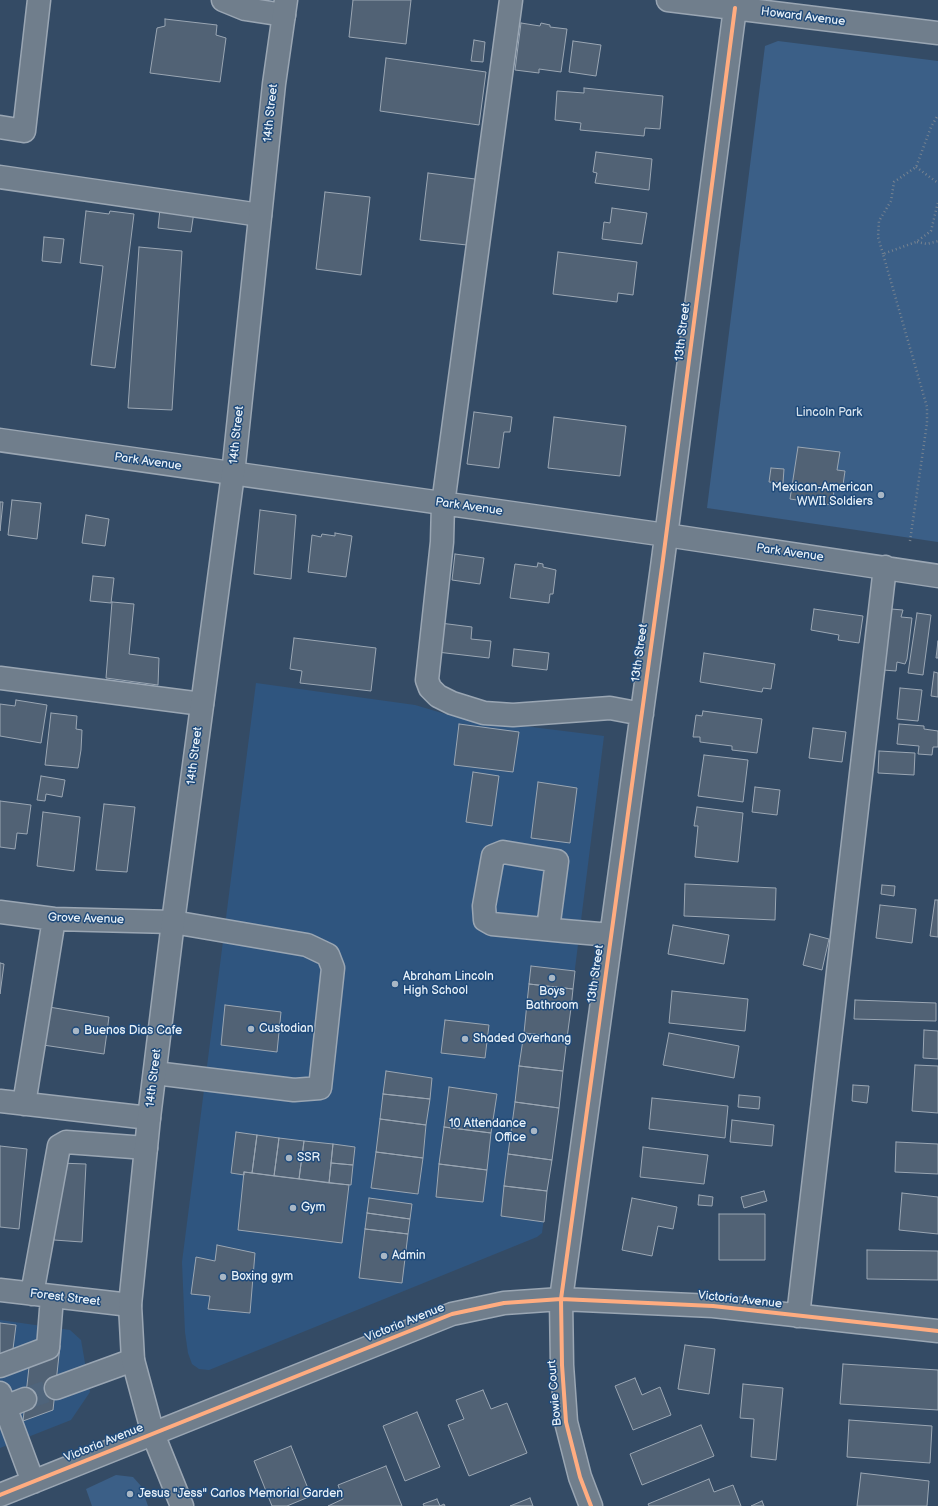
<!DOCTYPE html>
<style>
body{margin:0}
canvas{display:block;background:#344b65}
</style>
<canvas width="938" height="1506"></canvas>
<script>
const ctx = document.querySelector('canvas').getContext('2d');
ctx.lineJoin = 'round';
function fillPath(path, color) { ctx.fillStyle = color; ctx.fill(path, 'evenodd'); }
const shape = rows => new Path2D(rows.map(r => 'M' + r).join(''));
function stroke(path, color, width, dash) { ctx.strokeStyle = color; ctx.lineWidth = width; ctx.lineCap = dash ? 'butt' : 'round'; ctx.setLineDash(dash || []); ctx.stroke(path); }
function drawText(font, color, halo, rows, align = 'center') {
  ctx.font = font + ' "Balsamiq Sans",sans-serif'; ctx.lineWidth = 3; ctx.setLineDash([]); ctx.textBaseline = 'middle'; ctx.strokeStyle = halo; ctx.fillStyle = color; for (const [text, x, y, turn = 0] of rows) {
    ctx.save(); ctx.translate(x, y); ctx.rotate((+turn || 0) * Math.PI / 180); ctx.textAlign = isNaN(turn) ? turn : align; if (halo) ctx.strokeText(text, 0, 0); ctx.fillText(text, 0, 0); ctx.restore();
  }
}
const built = shape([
 [256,683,415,705,459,718,604,736,542,1233,537,1237,209,1370,199,1369,192,1364,188,1353,185,1332,182,1262],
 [0,1320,70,1330,81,1340,90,1392,71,1420,0,1448]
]);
const green = shape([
 [778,41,938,61,938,542,707,508,765,46],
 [116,1475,133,1477,141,1486,148,1506,92,1506,86,1489]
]);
const building = shape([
 [353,0,411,0,406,44,349,37,353,0],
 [165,19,217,25,216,35,226,38,220,82,150,73,157,28,165,26,165,19],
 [521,23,540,26,541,23,550,25,550,27,567,29,561,72,539,69,539,73,515,70,521,23],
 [474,40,485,42,483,62,471,61,474,40],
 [573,41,601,45,596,76,569,72,573,41],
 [386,58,486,72,479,125,380,111,386,58],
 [584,88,663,96,660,129,645,128,644,136,580,130,581,123,555,120,557,91,584,93,584,88],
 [596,152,652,159,649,190,595,183,597,173,593,172,596,152],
 [428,173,475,179,467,245,420,240,428,173],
 [325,192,370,197,361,275,316,269,325,192],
 [612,208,647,213,642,244,602,239,604,222,610,223,612,208],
 [160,209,194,212,191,232,158,228,160,209],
 [86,211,109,214,110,211,134,214,115,368,91,365,103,266,80,263,86,211],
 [44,237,64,239,61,263,42,261,44,237],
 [139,247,182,251,172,410,128,408,139,247],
 [558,252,637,262,633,295,618,293,617,302,553,294,558,252],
 [474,412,512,417,510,432,504,432,499,468,467,464,474,412],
 [554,417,626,426,620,476,548,468,554,417],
 [798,447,840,452,837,470,845,471,843,485,835,484,832,505,790,499,798,447],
 [771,468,784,469,783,483,769,482,771,468],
 [12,500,41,503,37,539,8,535,12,500],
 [0,502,3,502,0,531,0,502],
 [260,510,296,515,291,579,254,574,260,510],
 [86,515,109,519,105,546,82,543,86,515],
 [335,533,352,536,346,577,308,572,312,535,321,537,322,534,335,536,335,533],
 [455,554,484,558,480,584,452,580,455,554],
 [538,563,543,564,543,567,556,570,553,594,550,594,549,603,510,598,515,564,537,567,538,563],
 [93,576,114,578,111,603,90,601,93,576],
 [112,602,134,604,129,654,159,658,158,685,106,678,112,602],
 [814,609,863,616,859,643,838,640,839,635,811,630,814,609],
 [891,609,903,610,901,617,912,618,907,659,905,664,897,662,896,671,883,670,891,609],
 [917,613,931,615,923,675,908,673,917,613],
 [440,623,472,627,471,639,491,641,489,658,437,652,440,623],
 [294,638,376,648,371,691,300,683,302,671,290,669,294,638],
 [938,641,938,658,936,658,938,641],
 [514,649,549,653,547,670,512,666,514,649],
 [704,653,775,664,771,689,763,688,762,692,700,682,704,653],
 [934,672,938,673,938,697,931,696,934,672],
 [900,688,922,690,918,721,897,719,900,688],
 [16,700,47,705,41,743,0,736,0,704,15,706,16,700],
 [703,711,762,719,757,753,732,750,732,746,700,742,700,737,693,737,696,715,702,716,703,711],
 [51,713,77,716,76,729,82,730,81,750,78,768,45,765,51,713],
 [459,724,519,732,513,772,454,765,459,724],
 [899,724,924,726,924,729,938,731,938,747,933,747,932,755,918,754,919,746,897,744,899,724],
 [813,728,846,732,842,762,809,758,813,728],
 [879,751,915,753,914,775,878,773,879,751],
 [704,755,748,760,743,802,698,796,704,755],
 [473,772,499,776,492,826,466,822,473,772],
 [41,776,65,780,62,797,46,794,45,801,37,800,41,776],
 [538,782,577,788,570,843,531,838,538,782],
 [755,787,780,790,777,815,752,812,755,787],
 [0,801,31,805,27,834,17,833,15,849,0,847,0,801],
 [104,804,135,807,127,872,96,870,104,804],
 [697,807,743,813,738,862,695,857,698,826,694,826,697,807],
 [43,812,80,817,74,871,37,866,43,812],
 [685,884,776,888,775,920,684,916,685,884],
 [882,885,895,886,894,896,881,894,882,885],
 [935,900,938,900,938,937,930,936,935,900],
 [880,905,916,909,912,943,876,938,880,905],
 [673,925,729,935,724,964,668,954,673,925],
 [810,934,829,939,822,970,803,965,810,934],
 [0,963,4,964,0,994,0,963],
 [531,966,575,971,573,989,529,984,531,966],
 [529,984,573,989,571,1008,527,1003,529,984],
 [672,991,748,999,745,1031,669,1023,672,991],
 [855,1000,936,1003,936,1021,854,1019,855,1000],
 [527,1003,571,1008,567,1038,524,1033,527,1003],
 [225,1005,281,1012,277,1052,221,1045,225,1005],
 [49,1007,109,1017,104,1054,43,1045,49,1007],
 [445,1020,489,1025,485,1058,441,1053,445,1020],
 [924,1030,938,1031,938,1059,923,1058,924,1030],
 [524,1033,567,1038,563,1071,519,1066,524,1033],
 [669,1033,739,1046,734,1078,663,1065,669,1033],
 [915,1065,938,1066,938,1113,912,1111,915,1065],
 [519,1066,563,1071,559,1108,515,1102,519,1066],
 [386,1071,432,1078,430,1099,383,1094,386,1071],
 [853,1085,869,1086,867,1103,852,1101,853,1085],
 [449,1087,497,1094,491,1133,444,1127,449,1087],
 [383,1094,430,1099,426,1125,380,1119,383,1094],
 [739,1095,760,1097,759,1109,738,1107,739,1095],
 [652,1098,728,1106,725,1138,649,1129,652,1098],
 [515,1102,559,1108,552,1160,508,1154,515,1102],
 [380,1119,426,1125,423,1158,376,1152,380,1119],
 [732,1120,774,1125,772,1146,730,1142,732,1120],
 [444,1127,491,1133,487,1170,439,1164,444,1127],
 [236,1132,257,1135,252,1173,244,1172,244,1175,231,1173,236,1132],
 [257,1135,279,1138,274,1176,252,1173,257,1135],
 [279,1138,304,1141,299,1179,274,1176,279,1138],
 [304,1141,333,1144,329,1183,299,1179,304,1141],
 [896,1142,938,1144,938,1174,895,1172,896,1142],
 [333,1144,355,1147,353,1165,331,1163,333,1144],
 [0,1146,27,1149,19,1229,0,1227,0,1146],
 [643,1147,708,1155,704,1184,640,1177,643,1147],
 [376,1152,423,1158,418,1194,371,1188,376,1152],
 [508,1154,552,1160,547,1191,504,1186,508,1154],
 [59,1163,86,1164,82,1242,54,1240,59,1163],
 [331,1163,353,1165,351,1185,329,1183,331,1163],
 [439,1164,487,1170,483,1202,436,1197,439,1164],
 [244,1172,349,1185,342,1243,238,1230,244,1172],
 [504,1186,547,1191,544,1222,501,1216,504,1186],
 [764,1191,767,1201,744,1208,741,1197,764,1191],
 [902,1193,938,1197,938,1234,899,1230,902,1193],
 [699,1195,713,1197,712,1206,698,1205,699,1195],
 [369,1198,412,1204,410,1219,367,1213,369,1198],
 [632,1198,677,1207,673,1229,658,1226,652,1256,622,1250,632,1198],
 [367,1213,410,1219,408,1234,365,1229,367,1213],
 [719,1214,765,1214,765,1260,719,1260,719,1214],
 [365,1229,408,1234,402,1283,359,1278,365,1229],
 [217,1245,255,1253,250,1313,208,1309,210,1296,191,1294,196,1257,215,1261,217,1245],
 [867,1250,938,1251,938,1280,867,1279,867,1250],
 [0,1323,16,1325,12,1357,0,1355,0,1323],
 [685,1345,715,1349,709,1394,678,1389,685,1345],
 [60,1346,53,1410,23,1421,30,1358,60,1346],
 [843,1364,938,1370,938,1410,840,1404,843,1364],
 [635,1378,642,1395,660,1387,671,1415,633,1430,615,1386,635,1378],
 [743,1384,783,1388,776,1460,751,1457,754,1419,740,1418,743,1384],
 [483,1390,491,1409,507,1403,527,1453,469,1476,448,1425,464,1419,456,1400,483,1390],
 [417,1412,440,1467,405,1481,383,1426,417,1412],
 [849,1420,932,1426,930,1463,847,1457,849,1420],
 [701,1425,714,1456,642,1485,630,1454,701,1425],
 [291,1446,311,1496,287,1506,272,1506,254,1461,291,1446],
 [386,1466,402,1506,328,1506,343,1499,338,1485,386,1466],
 [861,1473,929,1481,927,1506,857,1506,861,1473],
 [709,1479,714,1492,733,1485,741,1506,649,1506,648,1504,709,1479],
 [530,1498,533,1506,510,1506,530,1498],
 [437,1499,440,1506,444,1504,445,1506,424,1506,423,1504,437,1499],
 [762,1501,764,1506,751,1506,762,1501]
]);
const minorTunnel = shape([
 [25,1399,56,1388]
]);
const path = shape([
 [916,167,938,183],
 [917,242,927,244,938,241],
 [883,254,878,237,879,221,891,201,894,182,916,167,931,127,938,115],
 [910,541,927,423,927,407,883,254,916,242,931,231,938,202]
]);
const minor = shape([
 [223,0,245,9,284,15],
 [511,0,443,504,442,542,427,680,430,688,438,696,452,703,484,713,513,715,610,708,642,714],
 [668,0,938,33],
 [0,127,24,131,39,0],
 [0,177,260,215],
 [0,440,666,535,938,576],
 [0,678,202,704],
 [0,912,54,919,173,922,307,945,328,955,333,968,320,1088,294,1090,155,1073],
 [548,929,557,861,503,852,493,856,484,906,485,920,492,924,564,931,611,935],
 [0,1101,149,1118],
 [24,1104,54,919],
 [0,1290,130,1305],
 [32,1294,59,1146,66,1142,146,1148],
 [798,1316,885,567],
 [0,1366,48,1348,52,1297],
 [56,1388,133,1360],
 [0,1393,33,1482],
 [0,1409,25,1399],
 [0,1495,452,1314,504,1303,561,1299,713,1306,938,1331],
 [591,1506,580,1477,566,1422,562,1365,561,1299,662,567,735,8]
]);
const major = shape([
 [182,1506,153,1434,133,1360,130,1305,149,1118,173,922,233,474,274,84,286,0]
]);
const cycleway = shape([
 [0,1495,452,1314,504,1303,561,1299,713,1306,938,1331],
 [591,1506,580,1477,566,1422,562,1365,561,1299,662,567,735,8]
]);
const markers = [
 [881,495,4,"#a9b7c5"],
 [552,978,4,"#a9b7c5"],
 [395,984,4,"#a9b7c5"],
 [251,1029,4,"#a9b7c5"],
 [76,1031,4,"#a9b7c5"],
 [465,1039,4,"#a9b7c5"],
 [534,1131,4,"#a9b7c5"],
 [289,1158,4,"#a9b7c5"],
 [293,1208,4,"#a9b7c5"],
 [384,1256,4,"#a9b7c5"],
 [223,1277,4,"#a9b7c5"],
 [130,1494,4,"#a9b7c5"]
];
const streetNames = [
 ["Howard Avenue",803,17,7],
 ["14th Street",271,113,-84],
 ["13th Street",683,332,-83],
 ["14th Street",237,435,-84],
 ["Park Avenue",148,462,8],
 ["Park Avenue",469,507,8],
 ["Park Avenue",790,553,8],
 ["13th Street",640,653,-82],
 ["14th Street",195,756,-83],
 ["Grove Avenue",86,919,2],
 ["13th Street",596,974,-82],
 ["14th Street",154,1078,-83],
 ["Forest Street",65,1298,7],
 ["Victoria Avenue",740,1300,6],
 ["Victoria Avenue",405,1323,-22],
 ["Bowie Court",555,1393,-95],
 ["Victoria Avenue",104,1443,-22]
];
const parkNames = [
 ["Lincoln Park",829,413]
];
const poiNames = [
 ["Mexican-American",873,488,"right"],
 ["WWII Soldiers",873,502,"right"],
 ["Abraham Lincoln",403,977],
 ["High School",403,991],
 ["Boys",552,992,"center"],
 ["Bathroom",552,1006,"center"],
 ["Custodian",259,1029],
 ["Buenos Dias Cafe",84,1031],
 ["Shaded Overhang",473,1039],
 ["10 Attendance",526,1124,"right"],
 ["Office",526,1138,"right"],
 ["SSR",297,1158],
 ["Gym",301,1208],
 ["Admin",392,1256],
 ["Boxing gym",231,1277],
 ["Jesus \"Jess\" Carlos Memorial Garden",138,1494]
];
fillPath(built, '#2f557f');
fillPath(green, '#3b5f87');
fillPath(building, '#516275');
stroke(building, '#9aa6b3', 1);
stroke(minorTunnel, '#4f647b', 22, [22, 11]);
stroke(minor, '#9aa6b3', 25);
stroke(major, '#9aa6b3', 25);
stroke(path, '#778390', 2.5, [1, 3]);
stroke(minor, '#707e8c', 22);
stroke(major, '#707e8c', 22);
stroke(cycleway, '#ffac80', 4);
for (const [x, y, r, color] of markers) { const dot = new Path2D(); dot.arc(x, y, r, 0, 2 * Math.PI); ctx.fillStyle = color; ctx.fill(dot); stroke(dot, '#1f4a7a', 1.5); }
drawText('12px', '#e8f1f8', '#1f4a7a', streetNames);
drawText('12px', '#d7e3ed', '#1f4a7a', parkNames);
drawText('12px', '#e8f1f8', '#1f4a7a', poiNames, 'left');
</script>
